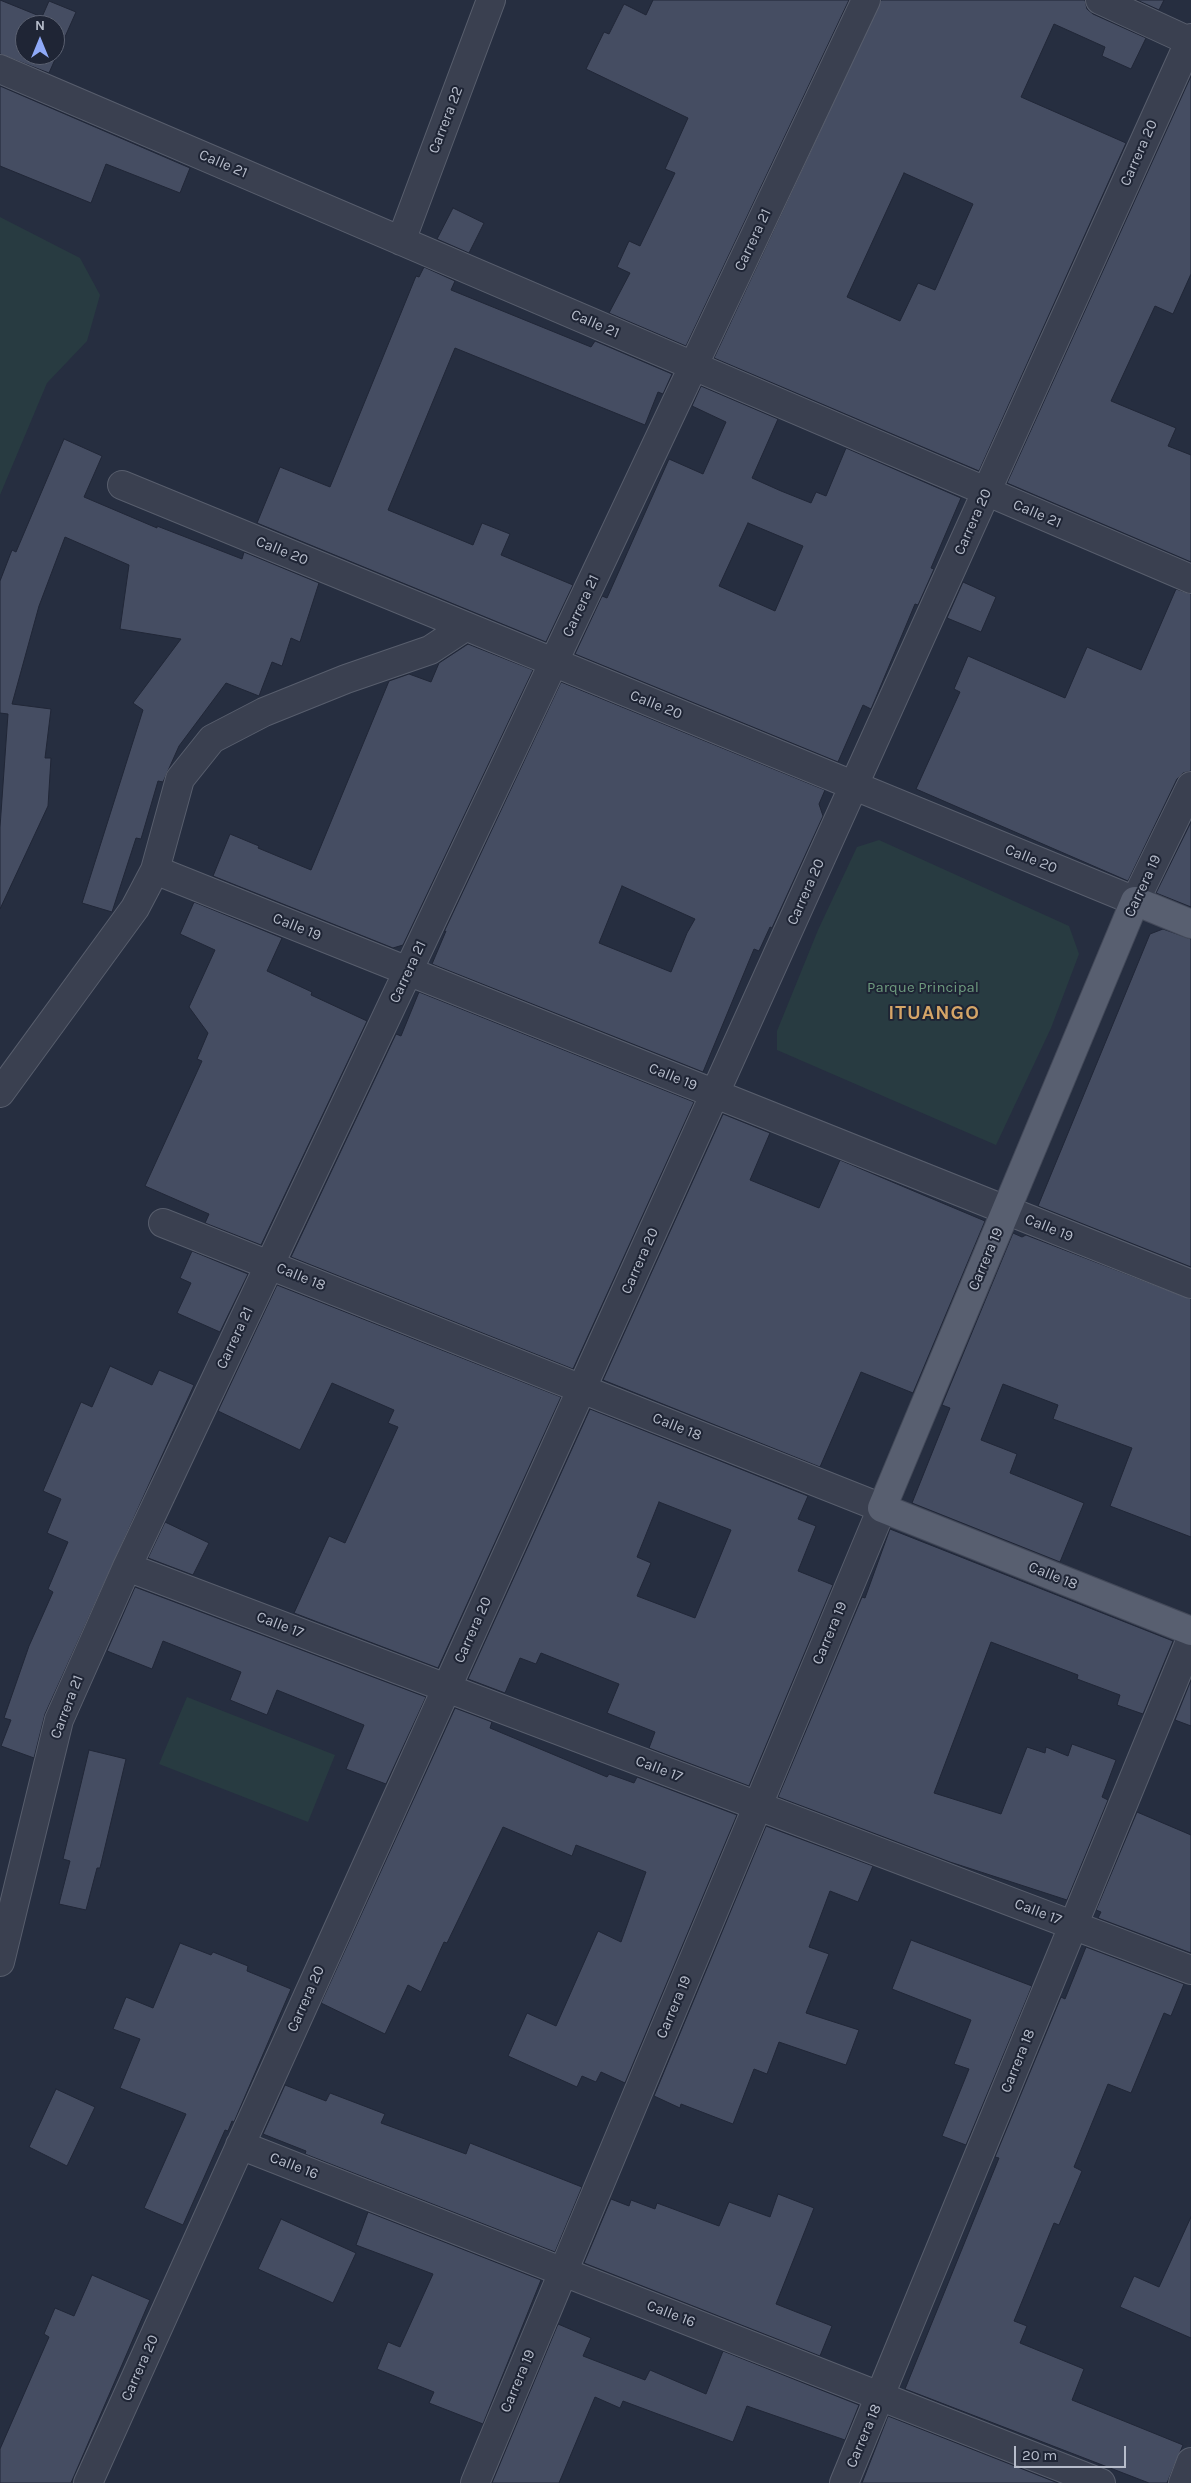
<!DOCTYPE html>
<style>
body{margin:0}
#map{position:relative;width:1191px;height:2483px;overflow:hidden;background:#262e40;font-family:Karla,sans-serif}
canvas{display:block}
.north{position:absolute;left:15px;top:15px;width:50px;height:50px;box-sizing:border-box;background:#1f2535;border:1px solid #5b6171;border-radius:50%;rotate:0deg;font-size:14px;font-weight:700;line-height:20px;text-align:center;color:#b6bcca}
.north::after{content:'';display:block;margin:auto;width:18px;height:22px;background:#8fa9f7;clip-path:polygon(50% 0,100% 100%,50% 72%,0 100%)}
.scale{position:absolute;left:1014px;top:2446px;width:112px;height:22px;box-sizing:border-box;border:2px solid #b6bcca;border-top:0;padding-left:6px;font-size:15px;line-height:18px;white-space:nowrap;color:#b6bcca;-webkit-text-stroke:4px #1f2535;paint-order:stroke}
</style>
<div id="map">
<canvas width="1191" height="2483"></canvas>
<div class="north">N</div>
<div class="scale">20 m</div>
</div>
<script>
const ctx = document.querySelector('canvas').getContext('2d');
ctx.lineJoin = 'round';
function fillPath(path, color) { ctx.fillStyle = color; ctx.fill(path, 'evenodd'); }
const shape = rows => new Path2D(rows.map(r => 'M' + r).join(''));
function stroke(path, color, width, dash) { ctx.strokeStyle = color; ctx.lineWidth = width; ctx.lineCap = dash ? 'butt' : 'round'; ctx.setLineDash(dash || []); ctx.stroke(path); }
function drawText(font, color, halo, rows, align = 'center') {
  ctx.font = font + ' Karla,sans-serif'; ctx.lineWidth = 4; ctx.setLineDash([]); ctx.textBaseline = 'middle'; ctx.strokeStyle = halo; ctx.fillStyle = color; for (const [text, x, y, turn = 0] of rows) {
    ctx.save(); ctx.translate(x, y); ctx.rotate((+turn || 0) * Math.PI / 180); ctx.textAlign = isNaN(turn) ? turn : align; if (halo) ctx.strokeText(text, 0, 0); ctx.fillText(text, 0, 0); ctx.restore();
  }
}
const green = shape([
 [0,217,80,258,100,295,87,341,47,383,0,495],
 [879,840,1069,926,1079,954,1051,1028,996,1145,777,1050,777,1031,818,930,857,847],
 [187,1697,335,1755,308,1822,159,1764]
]);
const building = shape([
 [0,0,42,17,49,1,76,12,49,73,0,54,0,0],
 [25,25,55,25,55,55,25,55,25,25],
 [653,0,849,0,686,346,609,313,630,273,617,267,629,241,640,246,675,173,665,169,688,118,586,69,604,32,609,34,624,4,646,15,653,0],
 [881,0,1085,0,1087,9,1093,14,1146,38,1131,69,1102,56,1105,47,1054,24,1021,97,1126,143,979,471,714,358,881,0],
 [904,173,973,204,935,290,918,283,900,321,847,297,904,173],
 [1137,0,1164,0,1159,10,1137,0],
 [1191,76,1191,274,1173,314,1155,306,1111,401,1176,428,1168,446,1191,455,1191,562,1007,483,1191,76],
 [0,86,190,168,180,193,106,164,91,203,0,166,0,86],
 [453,208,484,223,469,253,437,239,453,208],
 [424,267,455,281,451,290,591,347,595,341,672,374,663,394,658,392,645,425,455,348,388,510,473,545,482,523,510,534,501,555,573,585,546,642,257,523,280,467,330,487,416,276,419,277,424,267],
 [701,386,778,419,752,478,781,491,811,503,816,492,826,496,846,448,961,498,931,568,934,569,918,605,915,604,871,709,863,705,838,762,575,654,602,596,607,598,669,459,703,474,726,422,692,406,701,386],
 [748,523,803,546,775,611,719,586,748,523],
 [64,439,102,456,84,497,157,528,157,526,242,559,244,552,319,583,300,642,291,638,282,666,272,662,259,696,226,683,179,746,163,782,158,781,141,839,136,838,112,912,82,903,143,710,133,703,181,639,120,629,129,565,65,537,39,606,12,704,51,709,45,758,51,758,48,806,0,909,0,827,8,714,0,713,0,581,12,550,16,552,64,439],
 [963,582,996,597,981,632,947,618,963,582],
 [1176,589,1191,594,1191,771,1183,773,1177,779,1128,881,916,789,960,692,954,689,968,656,1065,698,1087,647,1141,670,1176,589],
 [468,644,533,670,403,945,393,948,213,876,230,834,259,846,258,848,311,870,389,681,409,674,431,682,439,663,468,644],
 [561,682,825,790,819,804,823,816,772,928,770,927,759,951,754,949,703,1072,432,964,446,931,444,932,561,682],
 [622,886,695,919,687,933,671,972,599,943,622,886],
 [1191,822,1191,907,1156,893,1191,822],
 [194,902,282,938,267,971,312,992,311,995,367,1021,261,1245,205,1223,209,1214,145,1186,202,1061,197,1059,208,1033,189,1007,215,950,180,934,194,902],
 [1163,929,1191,939,1191,1267,1038,1206,1150,934,1163,929],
 [419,992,694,1102,573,1369,291,1257,396,1034,401,1036,419,992],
 [723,1114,770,1133,750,1180,819,1208,840,1160,985,1221,913,1393,861,1372,820,1467,603,1380,723,1114],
 [1013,1233,1022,1237,1026,1235,1191,1299,1191,1537,1110,1506,1132,1448,1053,1419,1058,1405,1003,1384,981,1440,1017,1454,1010,1473,1084,1503,1060,1562,912,1503,950,1408,942,1405,1013,1233],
 [192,1251,248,1274,220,1332,177,1313,191,1283,180,1278,192,1251],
 [277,1285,561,1397,438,1668,294,1613,329,1536,345,1543,398,1427,388,1423,394,1410,332,1383,300,1450,218,1411,277,1285],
 [110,1366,152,1385,159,1370,194,1385,45,1714,34,1758,1,1746,11,1720,4,1718,29,1646,53,1592,48,1589,68,1542,47,1533,61,1499,43,1491,81,1402,92,1407,110,1366],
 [590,1409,808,1496,798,1519,816,1526,798,1571,833,1585,749,1786,649,1748,655,1732,607,1713,619,1684,541,1653,536,1664,520,1658,505,1693,468,1679,590,1409],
 [659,1502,731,1530,695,1618,637,1596,651,1563,637,1557,659,1502],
 [165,1522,209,1543,193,1575,148,1558,165,1522],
 [890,1529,1173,1641,1143,1714,1117,1705,1120,1695,1077,1679,1078,1675,991,1642,934,1793,1001,1814,1027,1747,1045,1753,1046,1747,1068,1756,1072,1744,1116,1760,1102,1797,1108,1800,1067,1900,950,1862,778,1797,862,1597,865,1598,890,1529],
 [135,1587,426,1697,386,1784,346,1769,364,1725,277,1690,267,1715,230,1700,241,1672,163,1641,152,1669,107,1651,135,1587],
 [1191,1680,1191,1726,1175,1720,1191,1680],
 [455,1708,492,1722,490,1728,607,1777,609,1774,634,1783,637,1777,737,1815,625,2083,601,2072,596,2082,582,2076,577,2087,508,2056,527,2013,556,2026,598,1931,621,1942,646,1872,576,1845,572,1856,503,1827,447,1943,444,1942,421,1992,408,1985,385,2034,321,2003,455,1708],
 [89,1750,126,1759,100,1868,97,1868,86,1910,59,1904,70,1861,63,1859,89,1750],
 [1137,1812,1191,1835,1191,1953,1098,1918,1101,1912,1096,1910,1137,1812],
 [766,1826,873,1866,858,1902,830,1891,809,1947,829,1954,806,2013,859,2030,846,2065,779,2042,767,2074,754,2069,733,2124,681,2104,680,2108,654,2096,766,1826],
 [911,1940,1032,1986,966,2145,942,2136,969,2069,954,2064,971,2020,892,1989,911,1940],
 [180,1943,211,1955,213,1952,248,1966,247,1971,291,1989,234,2122,232,2121,228,2131,225,2130,183,2225,144,2208,186,2114,120,2088,140,2039,113,2029,126,1997,153,2008,180,1943],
 [1086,1947,1184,1984,1171,2016,1164,2013,1131,2093,1108,2084,1074,2167,1082,2171,1059,2225,1054,2223,1014,2321,1027,2326,1020,2343,1084,2369,1072,2400,1183,2445,1167,2483,1149,2483,905,2389,999,2158,995,2157,1061,1997,1065,1999,1086,1947],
 [285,2085,326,2101,330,2093,385,2114,381,2123,466,2154,470,2143,582,2187,555,2252,305,2154,306,2151,263,2134,285,2085],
 [56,2089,95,2107,67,2166,29,2147,56,2089],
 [778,2194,814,2208,776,2304,832,2326,820,2356,584,2263,611,2199,629,2206,631,2200,655,2209,657,2203,719,2226,729,2202,770,2217,778,2194],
 [368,2212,541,2280,483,2424,429,2403,434,2392,377,2369,388,2342,400,2347,433,2274,356,2245,368,2212],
 [1191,2217,1191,2338,1120,2307,1134,2276,1159,2287,1191,2217],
 [281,2219,356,2253,333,2303,258,2269,281,2219],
 [92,2275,150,2300,71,2483,0,2483,0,2449,49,2337,44,2334,55,2308,74,2316,92,2275],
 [558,2324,591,2338,583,2356,645,2380,650,2370,706,2394,723,2351,859,2405,845,2440,747,2406,733,2442,623,2401,620,2408,595,2397,559,2483,492,2483,558,2324],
 [888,2416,1058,2483,862,2483,888,2416]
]);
const minor = shape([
 [1100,0,1191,42],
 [0,69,1191,579],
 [401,241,491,0],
 [122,485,1135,901,1191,786],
 [155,870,1191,1284],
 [0,1093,135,908,155,870,180,779,212,739,264,712,346,679,430,650,465,627],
 [163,1223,882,1508,475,2483],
 [127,1567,1191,1970],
 [0,1962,59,1720,127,1567,866,0],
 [240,2145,1101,2483],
 [88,2483,1191,38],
 [844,2483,1191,1639],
 [1183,2483,1191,2462]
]);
const major = shape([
 [1191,924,1135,901,882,1508,1191,1631]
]);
const streetNames = [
 ["Carrera 22",446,120,-69],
 ["Carrera 20",1139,153,-66],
 ["Calle 21",223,164,23],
 ["Carrera 21",753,240,-65],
 ["Calle 21",595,324,23],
 ["Calle 21",1037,514,23],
 ["Carrera 20",973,522,-66],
 ["Calle 20",282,551,22],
 ["Carrera 21",581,606,-65],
 ["Calle 20",656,705,22],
 ["Calle 20",1031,859,22],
 ["Carrera 19",1143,886,-65],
 ["Carrera 20",806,892,-66],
 ["Calle 19",297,927,22],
 ["Carrera 21",408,972,-65],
 ["Calle 19",673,1077,22],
 ["Calle 19",1049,1228,22],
 ["Carrera 19",986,1259,-67],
 ["Carrera 20",640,1261,-66],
 ["Calle 18",301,1277,22],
 ["Carrera 21",235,1338,-65],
 ["Calle 18",677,1427,22],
 ["Calle 18",1053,1576,22],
 ["Calle 17",280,1625,21],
 ["Carrera 20",473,1630,-66],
 ["Carrera 19",830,1633,-67],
 ["Carrera 21",67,1707,-69],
 ["Calle 17",659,1769,21],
 ["Calle 17",1038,1912,21],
 ["Carrera 20",306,1999,-66],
 ["Carrera 19",674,2007,-67],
 ["Carrera 18",1018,2061,-68],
 ["Calle 16",294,2166,21],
 ["Calle 16",671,2314,21],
 ["Carrera 20",140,2368,-66],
 ["Carrera 19",518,2381,-67],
 ["Carrera 18",864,2436,-67]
];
const parkNames = [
 ["Parque Principal",923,988]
];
const districtNames = [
 ["ITUANGO",934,1013]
];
fillPath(green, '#283b41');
fillPath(building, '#454d62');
stroke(building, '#212737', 1);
stroke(minor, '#585e6d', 30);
stroke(major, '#434959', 30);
stroke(minor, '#3a4050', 28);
stroke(major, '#585f70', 28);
drawText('15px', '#b6bcca', '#1f2535', streetNames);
drawText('15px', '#6e9b7e', '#1f2535', parkNames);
ctx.letterSpacing = '1px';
drawText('bold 20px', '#d5a567', '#1f2535', districtNames);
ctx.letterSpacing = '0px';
</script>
